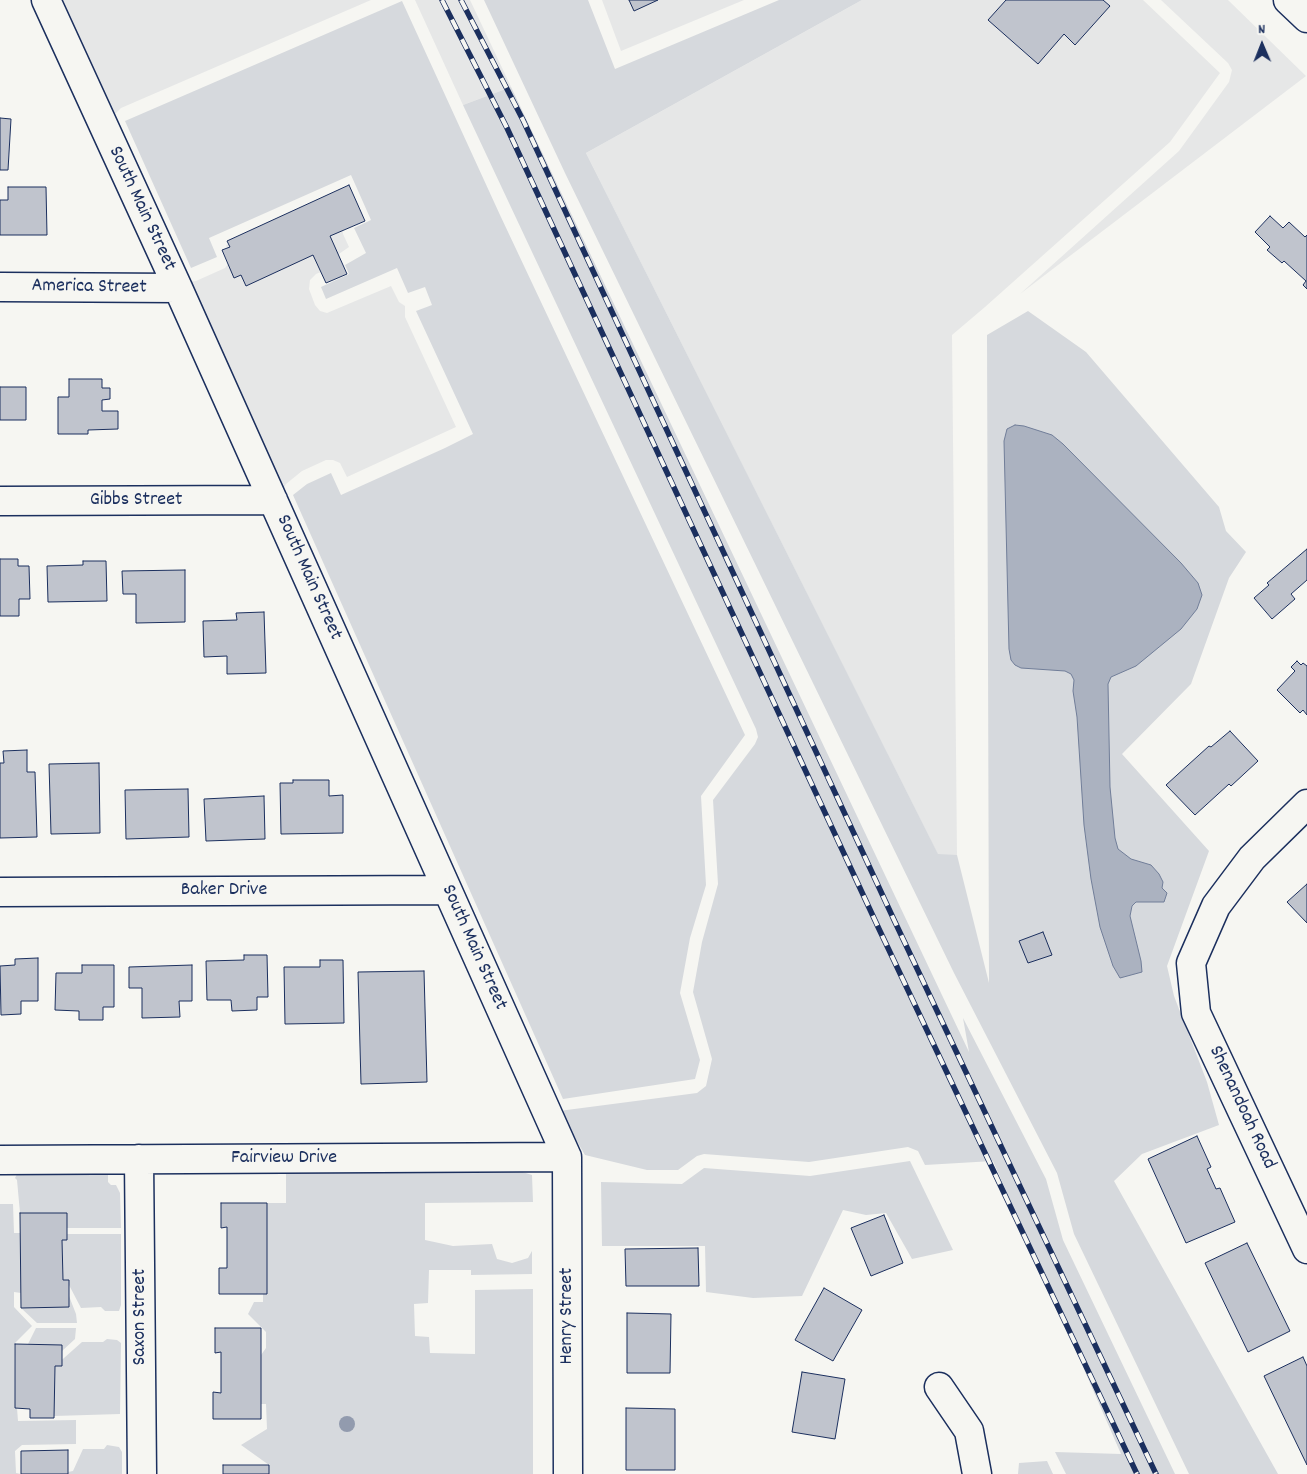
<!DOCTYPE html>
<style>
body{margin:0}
#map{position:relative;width:1307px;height:1474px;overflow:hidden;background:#f6f6f2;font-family:Dekko,sans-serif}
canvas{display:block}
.north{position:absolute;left:1237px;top:20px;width:50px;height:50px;-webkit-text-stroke:4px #f6f6f2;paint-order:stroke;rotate:359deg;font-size:14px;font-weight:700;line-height:20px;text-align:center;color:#1b2f5e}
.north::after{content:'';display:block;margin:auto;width:18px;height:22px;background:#1b2f5e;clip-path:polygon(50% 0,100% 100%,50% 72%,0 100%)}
</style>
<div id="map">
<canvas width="1307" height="1474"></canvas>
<div class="north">N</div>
</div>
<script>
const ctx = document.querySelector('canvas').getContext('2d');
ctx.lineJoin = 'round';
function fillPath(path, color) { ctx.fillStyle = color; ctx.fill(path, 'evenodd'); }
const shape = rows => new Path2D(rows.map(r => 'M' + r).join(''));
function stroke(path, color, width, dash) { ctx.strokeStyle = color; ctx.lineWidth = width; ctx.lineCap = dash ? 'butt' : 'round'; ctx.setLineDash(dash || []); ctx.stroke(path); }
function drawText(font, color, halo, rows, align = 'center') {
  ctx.font = font + ' Dekko,sans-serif'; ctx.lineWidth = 4; ctx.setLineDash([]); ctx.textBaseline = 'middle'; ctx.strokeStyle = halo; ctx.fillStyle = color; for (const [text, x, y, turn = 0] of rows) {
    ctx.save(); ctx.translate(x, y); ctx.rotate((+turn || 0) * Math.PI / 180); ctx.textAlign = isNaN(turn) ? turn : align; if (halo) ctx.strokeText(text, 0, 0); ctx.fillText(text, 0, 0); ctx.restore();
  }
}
const built = shape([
 [30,0,371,0,121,108,115,114,114,123,188,282,196,281,225,268,228,264,229,255,226,245,345,193,342,226,343,234,349,247,336,256,333,267,316,274,310,280,309,289,315,305,320,311,327,313,391,286,399,302,405,306,405,317,456,427,347,477,340,463,333,460,326,460,302,471,286,484,281,494,280,530,49,44],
 [415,0,470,0,540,148,511,87,463,105],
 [602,0,744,0,621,51],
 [862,0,1143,0,1220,73,1170,142,985,307,952,335,957,855,938,855,586,153],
 [1161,0,1228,0,1306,76,1020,294,1179,151,1229,82,1232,70,1228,63]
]);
const green = shape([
 [484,0,588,0,615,69,779,0,862,0,586,153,938,854,957,855,989,983,987,335,1028,311,1086,352,1219,507,1226,531,1246,552,1229,578,1191,684,1122,754,1209,851,1167,966,1174,996,1207,1082,1219,1125,1142,1154,1114,1181,1278,1474,1189,1474,1074,1234,1057,1173,954,973,565,173],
 [402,1,500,215,745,735,701,796,706,885,690,938,680,993,700,1060,695,1079,563,1099,293,495,307,484,331,473,341,495,445,448,473,434,416,311,432,305,425,287,408,293,397,268,326,299,321,287,349,274,345,265,366,253,354,228,371,220,351,175,209,238,217,257,191,268,125,121],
 [511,87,969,1052,963,1018,1046,1179,1063,1240,1175,1474,1066,1474,1055,1452,1121,1454,993,1161,925,1165,918,1151,908,1147,809,1162,704,1154,697,1156,678,1170,647,1170,585,1155,559,1111,697,1093,706,1086,712,1059,693,992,702,942,718,884,713,800,755,744,758,737,756,729,463,105],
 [910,1161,953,1250,912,1259,886,1213,866,1215,843,1210,802,1296,753,1298,706,1292,705,1246,602,1246,601,1182,682,1184,704,1168,810,1176],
 [98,1171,108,1175,108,1182,111,1185,116,1185,120,1193,121,1228,67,1228,66,1213,20,1213,17,1180,15,1178,17,1174],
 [519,1171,532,1175,533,1202,425,1203,425,1240,453,1246,492,1244,497,1259,512,1263,528,1258,532,1251,532,1274,471,1275,471,1270,429,1270,428,1303,414,1304,415,1336,429,1337,430,1353,475,1354,475,1290,533,1289,533,1474,269,1474,269,1465,241,1445,267,1429,266,1404,261,1404,261,1355,266,1348,266,1332,248,1314,254,1302,263,1302,263,1294,267,1294,267,1203,286,1203,286,1172],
 [0,1175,0,1204,13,1204,14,1233,20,1233,21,1293,14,1292,14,1307,32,1326,14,1344,15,1408,17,1408,18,1421,76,1420,76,1444,22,1445,15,1451,16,1473,21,1474,0,1474],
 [67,1234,121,1234,121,1305,119,1311,105,1311,101,1307,81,1308,69,1285,63,1280,62,1240,67,1239],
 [69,1296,76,1314,77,1323,37,1323,21,1308],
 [36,1328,76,1328,75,1339,62,1351,61,1346,28,1344],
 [107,1339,117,1340,121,1343,120,1414,54,1416,55,1366,82,1342,103,1342],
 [107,1445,119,1447,122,1452,122,1474,68,1474,68,1472,73,1471,83,1449,104,1449],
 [1047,1461,1053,1474,1018,1474,1019,1463]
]);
const water = shape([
 [1015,425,1024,426,1052,435,1063,444,1181,563,1198,583,1202,595,1197,609,1181,629,1136,666,1111,677,1108,684,1110,787,1115,838,1118,849,1131,859,1151,865,1159,874,1163,882,1162,888,1167,893,1164,902,1136,902,1132,906,1130,916,1141,961,1142,972,1120,978,1113,966,1100,927,1091,879,1084,825,1077,717,1073,691,1074,680,1071,674,1065,671,1021,668,1015,665,1011,660,1009,649,1004,441,1007,429,1015,425]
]);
const building = shape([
 [629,0,658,0,634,11,629,0],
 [1006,0,1103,0,1110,6,1075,45,1064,34,1038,64,988,20,1006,0],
 [0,118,11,119,8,170,0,170,0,118],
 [349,185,365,221,330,236,347,274,326,283,313,255,246,286,241,275,234,278,222,250,230,247,227,241,349,185],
 [8,187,46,187,47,235,0,235,0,200,8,200,8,187],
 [1270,216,1283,228,1289,222,1305,237,1307,235,1307,289,1303,285,1306,281,1284,261,1282,263,1267,250,1270,247,1255,232,1270,216],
 [69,379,102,379,102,388,110,388,110,399,102,400,102,411,118,411,118,429,88,430,88,434,58,434,58,397,69,397,69,379],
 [0,387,26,387,26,420,0,420,0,387],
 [1307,549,1307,580,1291,594,1295,599,1272,619,1254,598,1269,585,1267,583,1307,549],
 [0,559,18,559,18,566,29,566,30,599,19,599,19,616,0,616,0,559],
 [83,561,106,561,107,601,48,602,47,566,83,565,83,561],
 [185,570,185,622,136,623,136,594,123,594,122,571,185,570],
 [264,612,266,673,227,674,227,656,204,657,203,621,237,620,236,613,264,612],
 [1297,661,1301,665,1303,663,1307,666,1307,715,1303,710,1300,713,1277,690,1295,671,1291,667,1297,661],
 [1230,731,1258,761,1231,786,1229,784,1195,815,1166,785,1209,746,1211,747,1230,731],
 [27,750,27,772,35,772,37,837,0,838,0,763,4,763,3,751,27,750],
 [99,763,100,833,51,834,49,764,99,763],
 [293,780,329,780,329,796,343,795,343,833,281,834,280,783,293,783,293,780],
 [188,789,189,837,126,839,125,790,188,789],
 [264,796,265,839,206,841,204,799,264,796],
 [1307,884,1307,923,1287,902,1307,884],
 [1043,932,1052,955,1028,963,1019,941,1043,932],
 [244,955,267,955,268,997,257,997,257,1010,232,1011,231,1000,207,1000,206,961,244,960,244,955],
 [38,958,38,1001,21,1001,21,1014,1,1015,0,966,15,965,15,959,38,958],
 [320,960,343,960,344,1023,285,1024,284,967,320,967,320,960],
 [82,965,114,965,114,1007,103,1007,103,1020,79,1020,79,1011,55,1010,56,973,82,973,82,965],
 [192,965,192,1001,179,1001,180,1017,142,1018,142,988,129,988,129,967,192,965],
 [424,971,427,1082,361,1084,358,972,424,971],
 [1197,1136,1211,1167,1207,1169,1216,1189,1220,1188,1235,1222,1186,1243,1148,1159,1197,1136],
 [221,1203,267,1203,267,1294,219,1294,219,1268,227,1268,227,1227,221,1228,221,1203],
 [20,1213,67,1213,67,1240,62,1240,63,1280,69,1280,69,1307,21,1308,20,1213],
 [884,1215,903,1263,871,1276,851,1228,884,1215],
 [1247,1243,1290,1331,1248,1352,1205,1263,1247,1243],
 [698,1248,699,1286,626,1286,625,1249,698,1248],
 [824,1288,862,1310,833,1361,795,1340,824,1288],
 [627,1313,671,1314,670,1373,627,1373,627,1313],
 [215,1328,261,1328,261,1419,213,1419,213,1392,221,1393,221,1352,215,1353,215,1328],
 [15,1344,62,1345,62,1366,55,1366,54,1418,30,1418,30,1409,15,1408,15,1344],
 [1303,1357,1307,1366,1307,1465,1264,1376,1303,1357],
 [802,1372,845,1379,835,1439,792,1432,802,1372],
 [626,1408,675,1409,675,1470,626,1470,626,1408],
 [68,1450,68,1474,21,1474,21,1451,68,1450],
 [223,1465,269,1465,269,1474,223,1474,223,1465]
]);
const minor = shape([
 [46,0,178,288,567,1157,568,1474],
 [0,287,178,288],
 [0,501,273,500],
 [1307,804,1252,858,1216,906,1191,963,1196,1013,1307,1249],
 [0,892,447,890],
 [139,1159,142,1474],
 [0,1160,567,1157],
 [939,1387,969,1431,977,1474]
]);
const primary = shape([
 [1288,0,1307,18]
]);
const rail = shape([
 [442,0,507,128,879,929,1137,1474],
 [461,0,523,120,895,922,1156,1474]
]);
const trees = [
 [347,1424]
];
const streetNames = [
 ["South Main Street",141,209,65],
 ["America Street",89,288,1],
 ["Gibbs Street",136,501],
 ["South Main Street",308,578,66],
 ["Baker Drive",224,891],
 ["South Main Street",473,948,66],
 ["Shenandoah Road",1241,1108,65],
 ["Fairview Drive",284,1159],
 ["Henry Street",568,1316,-90],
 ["Saxon Street",141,1317,-90]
];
fillPath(built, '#e6e7e7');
fillPath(green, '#d6d9dd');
fillPath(water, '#abb2c0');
stroke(water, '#717e99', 1);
fillPath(building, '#c0c4cd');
stroke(building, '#1b2f5e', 1);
stroke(minor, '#1b2f5e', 31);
stroke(primary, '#1b2f5e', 31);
stroke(minor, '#f6f6f2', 28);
stroke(primary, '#f6f6f2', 28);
stroke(rail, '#1b2f5e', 5.5);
stroke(rail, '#f6f6f2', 4, [11]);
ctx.fillStyle = '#929bae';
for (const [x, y] of trees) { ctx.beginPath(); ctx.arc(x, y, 8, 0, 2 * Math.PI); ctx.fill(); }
drawText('20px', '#1b2f5e', '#f6f6f2', streetNames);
</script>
